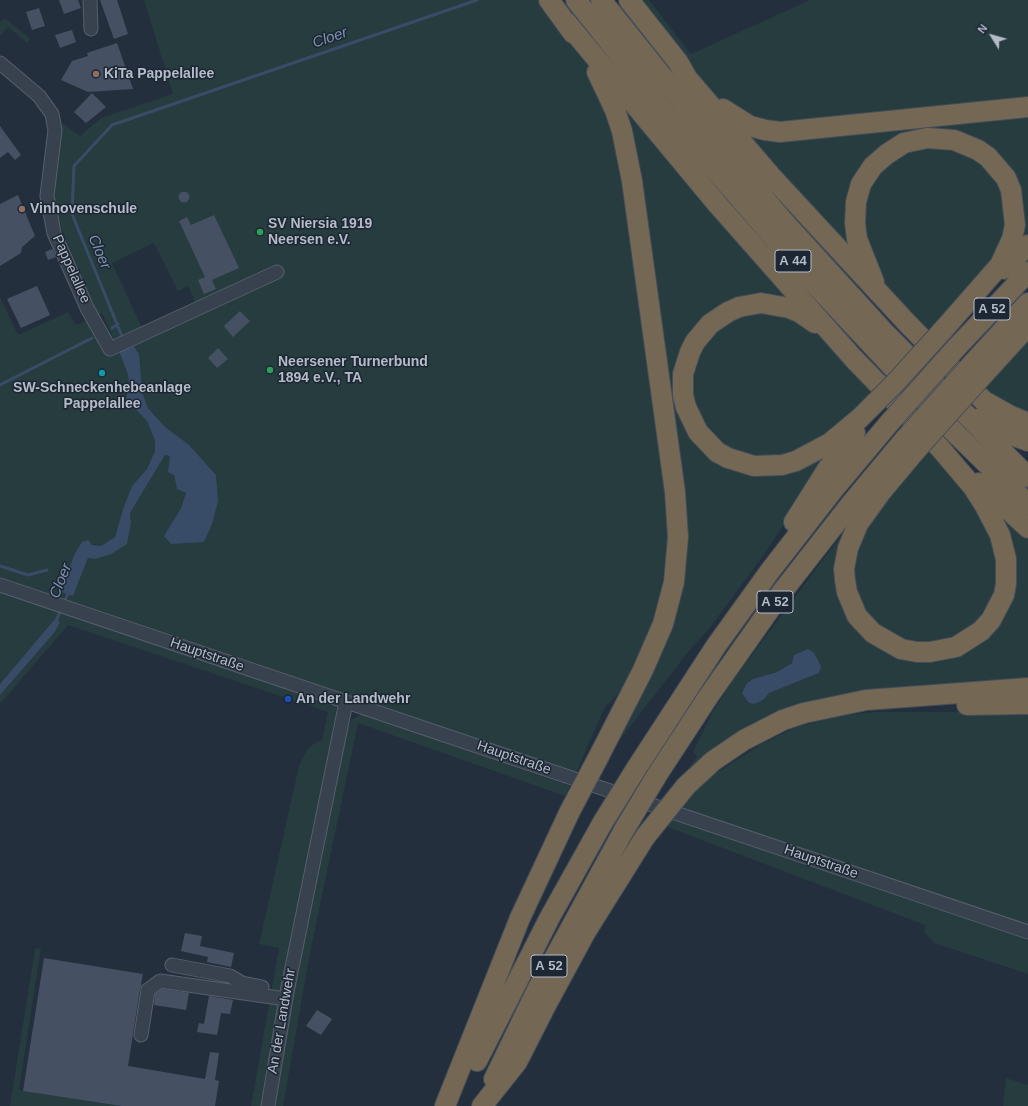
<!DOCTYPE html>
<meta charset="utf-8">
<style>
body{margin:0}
#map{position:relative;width:1028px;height:1106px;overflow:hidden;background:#242f3e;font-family:Helvetica,sans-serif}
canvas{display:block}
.north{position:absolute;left:972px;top:16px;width:40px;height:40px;-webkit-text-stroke:3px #1d2633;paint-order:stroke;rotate:307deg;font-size:11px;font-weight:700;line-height:16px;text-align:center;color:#b4bcc9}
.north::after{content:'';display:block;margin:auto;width:14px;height:18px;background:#b4bcc9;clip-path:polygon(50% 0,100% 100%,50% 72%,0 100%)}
</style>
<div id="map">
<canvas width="1028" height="1106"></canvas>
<div class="north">N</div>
</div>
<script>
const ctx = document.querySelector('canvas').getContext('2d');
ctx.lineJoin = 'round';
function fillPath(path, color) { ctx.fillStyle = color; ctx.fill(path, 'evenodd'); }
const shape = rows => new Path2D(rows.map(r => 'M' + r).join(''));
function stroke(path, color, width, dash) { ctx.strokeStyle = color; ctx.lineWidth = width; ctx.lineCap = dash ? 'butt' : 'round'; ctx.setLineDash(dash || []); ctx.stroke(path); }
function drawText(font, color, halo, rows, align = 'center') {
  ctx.font = font + ' Helvetica,sans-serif'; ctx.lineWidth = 3; ctx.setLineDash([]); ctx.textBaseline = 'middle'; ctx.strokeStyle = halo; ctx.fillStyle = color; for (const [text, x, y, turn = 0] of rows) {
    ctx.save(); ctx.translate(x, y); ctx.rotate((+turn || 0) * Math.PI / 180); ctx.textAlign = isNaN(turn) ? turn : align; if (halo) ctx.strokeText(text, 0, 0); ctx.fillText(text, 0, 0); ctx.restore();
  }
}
const green = shape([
 [144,0,542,0,586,61,616,138,661,437,667,512,667,546,663,579,655,615,645,643,620,692,605,707,575,775,0,580,0,297,18,335,68,312,75,324,79,324,90,319,119,351,102,313,98,315,74,262,57,216,54,200,60,149,58,122,62,123,80,136,101,118,173,94],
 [154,243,178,291,188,286,197,305,277,268,284,275,139,342,143,330,112,263],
 [119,351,142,392,148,408,165,427,188,444,204,542,164,536,181,508,186,493,177,489,170,456,165,455,130,513,131,523,95,559,88,558,73,596,75,553,82,542,101,546,115,537,123,509,132,486,147,469,155,451,155,441,147,421,128,395,128,375],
 [636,0,649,0,691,54,810,0,1028,0,1028,98,787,124,766,122,729,107,713,93,682,58],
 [6,19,30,39,27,43,8,27,0,36,0,21],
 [616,96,796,306,708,320,681,408,742,469,841,439,761,559,708,630,688,652,615,746,681,583],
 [1028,111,1028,232,925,332,739,127],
 [765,312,784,315,805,324,819,335,873,394,839,424,814,442,791,453,768,457,747,455,728,449,714,438,704,424,695,404,692,383,696,363,705,345,718,329,734,319,750,314],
 [1028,336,1028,412,1020,410,982,390],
 [928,450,962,485,988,530,995,548,997,565,997,582,992,599,975,624,955,638,929,644,906,641,883,629,870,617,859,601,853,578,854,555,870,522],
 [863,506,846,606,933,657,1003,608,990,507,1028,534,1028,681,833,698,678,781,697,757,693,752,712,713,734,679],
 [794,655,819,673,769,693,747,683,753,679,777,672,792,663],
 [0,593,331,704,336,707,336,715,291,950,263,1106,251,1106,279,948,259,944,299,766,307,750,316,742,322,740,328,712,68,625,0,704,0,695,54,633,54,620,0,684],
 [876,712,1028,712,1028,974,934,943,924,932,925,925,665,826,704,781,763,743,797,727,840,716],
 [359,715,365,715,570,786,565,796,358,723,310,953,283,1106,272,1106,300,951,347,730,352,720],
 [41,948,19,1090,119,1106,10,1106,35,949],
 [1006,1078,1028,1085,1028,1106,1003,1106]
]);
const water = shape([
 [133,345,139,354,142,392,148,408,165,427,188,444,216,475,218,501,212,524,204,542,171,544,164,536,181,508,186,493,177,489,174,475,168,472,170,456,165,455,130,513,131,523,127,544,111,554,95,559,88,558,73,596,61,592,75,553,82,542,88,540,92,545,101,546,115,537,123,509,132,486,147,469,155,451,155,441,147,421,126,399,129,385,128,375,119,351],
 [54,620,60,622,54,633,0,695,0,684],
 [808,649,814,653,821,666,819,673,769,693,763,700,754,704,749,703,742,693,747,683,753,679,777,672,792,663,794,655]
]);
const stream = shape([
 [112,328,118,324],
 [123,339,72,214,74,166,112,125,477,0],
 [0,385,92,338],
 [0,566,28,575,47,570],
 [64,603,69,591],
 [55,623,61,610]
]);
const building = shape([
 [59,0,78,0,81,8,64,14],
 [100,0,117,0,128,34,114,39],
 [39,8,45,26,32,30,26,12],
 [72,30,76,42,60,48,55,35],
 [117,43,133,89,88,92,61,80,72,61,88,56,87,53],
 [92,93,106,107,86,123,74,112],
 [0,126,21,155,15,160,8,152,0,158],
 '178.5 197a5.5 5.5 0 1 1 11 0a5.5 5.5 0 1 1-11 0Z',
 [18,195,35,236,22,247,21,253,0,266,0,204],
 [214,215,239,268,212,280,216,289,204,294,198,280,205,277,179,221,187,217,191,225],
 [52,249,56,257,48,260,45,252],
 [37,286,50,315,21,328,7,299],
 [240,311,250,321,233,337,224,326],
 [218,348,228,359,217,368,208,358],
 [185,933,202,936,200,946,234,953,231,967,207,962,208,957,181,951],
 [44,958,143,974,141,984,142,985,140,989,128,1066,205,1079,210,1052,219,1053,215,1080,219,1081,215,1106,121,1106,23,1091],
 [162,989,189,993,186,1010,154,1005,155,994],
 [209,996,233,1000,230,1014,221,1013,217,1035,197,1032,199,1023,204,1024],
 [317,1010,332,1019,321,1035,306,1026]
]);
const minor = shape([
 [90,0,91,29],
 [0,63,39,96,52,114,55,130,47,196,54,233,87,308,110,349,277,272],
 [0,585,1028,932],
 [172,965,230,976,242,983,262,987],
 [141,1035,148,990,160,981,286,999],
 [268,1106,287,992,346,702]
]);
const highway = shape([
 [549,0,573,33],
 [576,0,665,112,805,274,947,425,1028,504],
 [601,0,686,106,785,223,884,332,1028,477],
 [629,0,678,62,687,78,771,176,907,323,984,401,1011,416,1028,423],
 [566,22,718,205,853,358,940,448,973,487,985,506,1000,535,1006,559,1006,584,1004,595,991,620,981,631,956,647,930,652,917,652,901,649,873,633,857,616,847,592,845,580,844,569,848,548,858,524,881,492,917,449],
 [597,72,615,110,622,131,632,181,675,492,678,537,674,582,663,624,643,670,599,756],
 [723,109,750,126,765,130,780,132,1028,107],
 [1004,269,1028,245],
 [874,282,857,239,855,223,856,202,861,184,873,166,887,154,904,143,927,138,954,140,978,150,988,157,1006,178,1011,190,1015,225,1012,239,1000,265,943,330],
 [815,323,799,312,789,308,761,303,739,307,728,312,710,324,695,342,690,352,683,374,683,395,686,407,698,432,717,452,728,458,754,466,782,465,796,461,830,443,860,418,873,405],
 [957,347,1028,272],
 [973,363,1028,303],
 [984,374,1028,326],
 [980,418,998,430,1028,441],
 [979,483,1028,528],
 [794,522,828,468,855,433],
 [967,705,1028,704],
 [636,769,716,646,770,571,833,490,890,422],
 [657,775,708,697,782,592,850,505,905,439],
 [686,786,713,761,744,740,783,720,804,713,866,700,1028,688],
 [477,1061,550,917,603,822],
 [494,1079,538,988,624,830],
 [445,1106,520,918,570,811],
 [482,1106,517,1062,545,1007,585,933,645,837]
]);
const highwayBridge = shape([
 [873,405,895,383,943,330],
 [890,422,957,347],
 [905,439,973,363],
 [917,449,984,374],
 [570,811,599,756],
 [603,822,636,769],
 [624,830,657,775],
 [645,837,686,786]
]);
const markers = [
 [96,74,4,"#8d6e63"],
 [22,209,4,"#8d6e63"],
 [260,232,4,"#2e9e5b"],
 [270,370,4,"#2e9e5b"],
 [102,373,4,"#0f9aa8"],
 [288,699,4,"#1a4fb4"]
];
const shields = [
 [793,261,36],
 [992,309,36],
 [775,602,36],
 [549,966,36]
];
const shieldNames = [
 ["A 44",793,261],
 ["A 52",992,309],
 ["A 52",775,602],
 ["A 52",549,966]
];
const poiNames = [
 ["KiTa Pappelallee",104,74],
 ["Vinhovenschule",30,209],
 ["SV Niersia 1919",268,224],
 ["Neersen e.V.",268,240],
 ["Neersener Turnerbund",278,362],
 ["1894 e.V., TA",278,378],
 ["SW-Schneckenhebeanlage",102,388,"center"],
 ["Pappelallee",102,404,"center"],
 ["An der Landwehr",296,699]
];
const streetNames = [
 ["Pappelallee",71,269,66],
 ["Hauptstraße",207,655,19],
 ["Hauptstraße",514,758,19],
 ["Hauptstraße",821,862,19],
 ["An der Landwehr",282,1021,-80]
];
const waterNames = [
 ["Cloer",330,38,-19],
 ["Cloer",99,252,67],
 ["Cloer",61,581,-68]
];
fillPath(green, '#263c3f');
fillPath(water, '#394c67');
stroke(stream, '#394c67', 3);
fillPath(building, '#455162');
stroke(minor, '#565f6c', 15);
stroke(highway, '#434c59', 22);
stroke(minor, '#38414e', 13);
stroke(highway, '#746855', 20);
stroke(highwayBridge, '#434c59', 22, []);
stroke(highwayBridge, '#746855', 20);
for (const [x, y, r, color] of markers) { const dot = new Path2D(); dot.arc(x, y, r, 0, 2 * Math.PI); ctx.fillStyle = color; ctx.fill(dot); stroke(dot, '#1d2633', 1.5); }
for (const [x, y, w] of shields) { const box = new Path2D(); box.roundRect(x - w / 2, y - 11, w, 22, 3); ctx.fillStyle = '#1d2633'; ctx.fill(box); stroke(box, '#b4bcc9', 1); }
drawText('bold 13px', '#b4bcc9', null, shieldNames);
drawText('bold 14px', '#b4bcc9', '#1d2633', poiNames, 'left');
drawText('14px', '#b4bcc9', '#1d2633', streetNames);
drawText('italic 15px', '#7c92b1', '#1d2633', waterNames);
</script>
